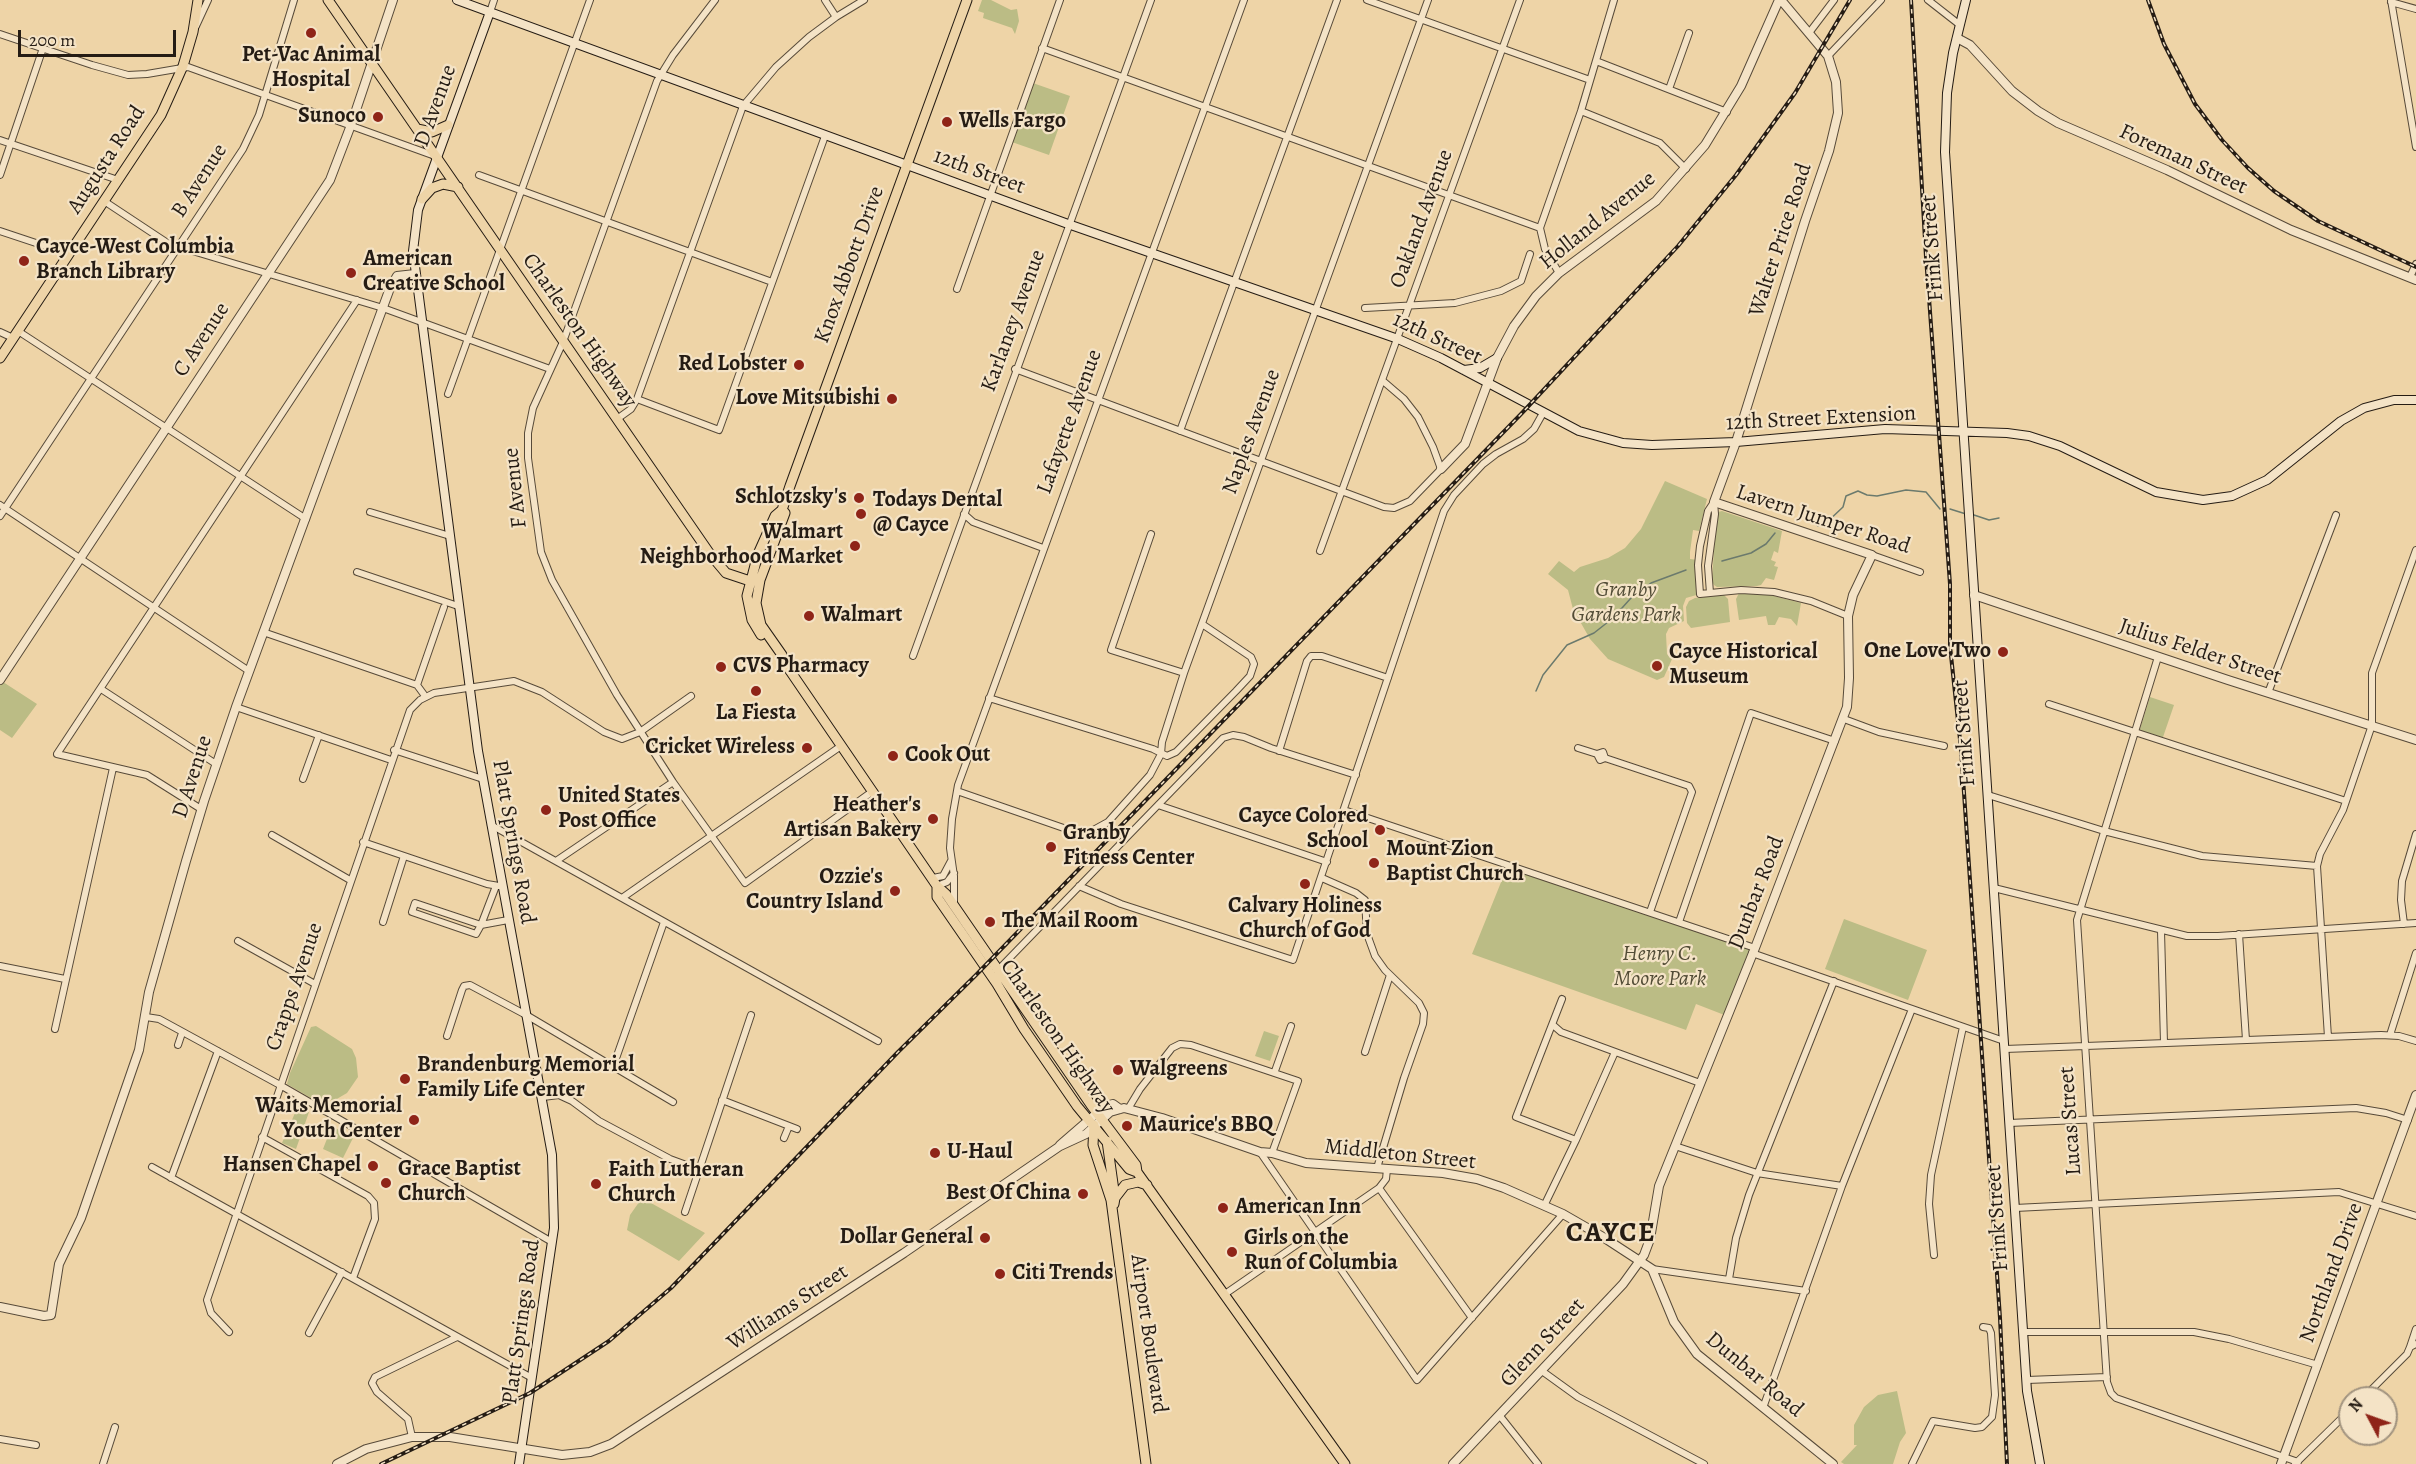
<!DOCTYPE html>
<style>
body{margin:0}
#map{position:relative;width:2416px;height:1464px;overflow:hidden;background:#eed4a7;font-family:Alegreya,serif}
canvas{display:block}
.north{position:absolute;left:2338px;top:1386px;width:60px;height:60px;box-sizing:border-box;background:#f4e3c6;border:2px solid #a1937f;border-radius:50%;rotate:311deg;font-size:16px;font-weight:700;line-height:24px;text-align:center;color:#251c14}
.north::after{content:'';display:block;margin:auto;width:21px;height:27px;background:#8f2418;clip-path:polygon(50% 0,100% 100%,50% 72%,0 100%)}
.scale{position:absolute;left:18px;top:30px;width:158px;height:27px;box-sizing:border-box;border:3px solid #251c14;border-top:0;padding-left:8px;font-size:18px;line-height:21px;white-space:nowrap;color:#251c14;-webkit-text-stroke:4px #f4e3c6;paint-order:stroke}
</style>
<div id="map">
<canvas width="2416" height="1464"></canvas>
<div class="north">N</div>
<div class="scale">200 m</div>
</div>
<script>
const ctx = document.querySelector('canvas').getContext('2d');
ctx.lineJoin = 'round';
function fillPath(path, color) { ctx.fillStyle = color; ctx.fill(path, 'evenodd'); }
const shape = rows => new Path2D(rows.map(r => 'M' + r).join(''));
function stroke(path, color, width, dash) { ctx.strokeStyle = color; ctx.lineWidth = width; ctx.lineCap = dash ? 'butt' : 'round'; ctx.setLineDash(dash || []); ctx.stroke(path); }
function drawText(font, color, halo, rows, align = 'center') {
  ctx.font = font + ' Alegreya,serif'; ctx.lineWidth = 4.5; ctx.setLineDash([]); ctx.textBaseline = 'middle'; ctx.strokeStyle = halo; ctx.fillStyle = color; for (const [text, x, y, turn = 0] of rows) {
    ctx.save(); ctx.translate(x, y); ctx.rotate((+turn || 0) * Math.PI / 180); ctx.textAlign = isNaN(turn) ? turn : align; if (halo) ctx.strokeText(text, 0, 0); ctx.fillText(text, 0, 0); ctx.restore();
  }
}
const green = shape([
 [982,0,991,0,1011,10,1017,9,1019,21,1015,34,1012,28,983,18,984,13,978,11],
 [1030,82,1070,96,1049,155,1009,141],
 [1665,481,1707,499,1699,531,1693,530,1690,552,1690,559,1698,560,1700,594,1686,598,1683,606,1684,621,1669,628,1666,634,1667,654,1672,659,1664,677,1657,680,1608,659,1590,639,1573,609,1568,590,1548,574,1559,561,1574,572,1580,567,1608,558,1625,548,1641,529],
 [1722,511,1782,531,1778,553,1774,551,1771,560,1776,562,1774,566,1778,567,1774,580,1766,578,1761,585,1757,586,1717,587,1714,585,1712,581,1716,518,1718,512],
 [1739,593,1766,594,1801,603,1797,626,1791,619,1779,617,1775,625,1768,625,1766,616,1739,620,1736,599],
 [1724,595,1728,599,1730,622,1691,628,1687,623,1686,607,1689,601,1695,598],
 [0,680,37,704,12,738,0,730],
 [2150,697,2174,705,2162,740,2139,732],
 [1508,865,1755,948,1727,1016,1696,1004,1686,1030,1472,954],
 [1844,919,1927,950,1908,1000,1825,969],
 [316,1026,352,1049,356,1058,358,1077,347,1093,335,1100,316,1101,287,1084,290,1073,311,1027],
 [1264,1031,1279,1036,1270,1061,1255,1056],
 [298,1106,309,1112,296,1149,282,1143],
 [332,1126,353,1138,343,1158,323,1149],
 [642,1198,705,1233,679,1261,627,1230,630,1215],
 [1897,1391,1906,1433,1900,1442,1893,1464,1844,1464,1841,1462,1857,1445,1854,1445,1854,1425,1864,1407,1878,1395]
]);
const stream = shape([
 [1950,509,1966,514],
 [1800,514,1804,512,1818,526,1824,525,1843,507,1846,496,1858,491,1867,495,1877,496,1906,490,1926,492,1940,509],
 [1974,515,1989,520,1999,518],
 [1722,561,1751,553,1766,544,1775,533],
 [1536,691,1543,675,1567,645,1594,633,1613,618,1631,598,1651,583,1686,570]
]);
const minor = shape([
 [715,0,673,55,657,81,563,342,533,408,528,433,528,458,541,552,552,580,617,695,673,782,745,883,873,791],
 [825,0,836,17],
 [1367,0,1590,80],
 [1928,0,1960,25],
 [2391,0,2416,147],
 [2391,2,2416,9],
 [490,12,494,0],
 [196,26,208,0],
 [1809,33,1834,0],
 [0,34,92,65,128,75,147,74,188,67,435,156],
 [1042,48,1540,228],
 [1828,56,1881,0],
 [1596,61,1727,112],
 [1669,89,1689,33],
 [1581,111,1660,143,1686,169],
 [0,140,118,180],
 [0,175,43,48],
 [479,175,772,282],
 [104,201,169,244,383,308,550,369],
 [0,231,69,254],
 [1559,273,1545,249,1540,228,1581,111,1614,0],
 [2410,277,2416,264],
 [957,289,1060,0],
 [1365,308,1455,303,1501,291,1521,281,1530,254],
 [18,331,306,519],
 [0,332,13,338],
 [1015,369,1384,507,1394,508,1410,501,1441,469,1433,447,1418,417,1404,399,1383,381],
 [448,394,590,0],
 [637,399,719,430,825,136],
 [617,419,631,409,637,399,743,106,776,67,809,37,836,17,864,0],
 [1180,431,1337,0],
 [1714,502,1708,511,1700,546,1698,565,1700,594,1741,590,1774,592,1811,601,1848,616],
 [0,505,249,671],
 [370,512,450,536],
 [964,514,973,522,1043,548],
 [0,516,243,149,259,115,294,0],
 [1151,534,1111,650,1184,673],
 [1320,551,1520,0],
 [1872,555,1920,572],
 [357,572,458,606],
 [1710,593,1708,566,1715,514,1714,502],
 [263,632,417,685,425,696],
 [913,656,1151,0],
 [2158,657,2077,920,2107,1382,2111,1393,2116,1398,2298,1462],
 [417,685,444,607],
 [101,689,216,764],
 [2268,693,2336,515],
 [989,698,1153,749,1167,756,1176,752,1236,691,1250,676,1254,664,1251,657,1202,624],
 [2049,704,2346,801],
 [236,707,391,760],
 [1844,719,1879,732,1944,746],
 [1578,748,1597,754,1600,760,1605,758,1603,752,1597,754],
 [394,750,483,779],
 [1279,751,1307,661,1311,656,1322,656,1388,678],
 [1605,758,1689,786,1692,792,1650,912],
 [303,779,319,735],
 [957,791,1078,833,1088,833,1108,822,1150,775,1161,754,1162,742,1184,673,1428,0],
 [1988,795,2104,831,2202,856,2317,866],
 [1158,805,1327,862],
 [201,809,147,775,57,754,357,300],
 [1344,810,1755,948],
 [491,825,878,1041],
 [272,835,350,880],
 [363,842,487,884,499,886],
 [556,861,673,782],
 [933,878,943,876,951,861],
 [1322,878,1356,893,1365,900,1367,934,1375,956,1385,970,1419,1003,1424,1013,1423,1024,1404,1078,1377,1168],
 [496,886,481,925,476,934,412,912,415,903,481,925,508,920],
 [937,886,947,882,954,873],
 [1079,886,1121,904,1293,960,1444,511,1454,495,1483,464,1496,454,1523,439,1534,429,1543,413],
 [1994,888,2187,936,2218,936,2416,923],
 [622,898,841,746],
 [954,905,954,876,950,848,952,819,958,785,1244,0],
 [383,922,404,856],
 [1679,922,1751,713,1835,741],
 [2404,924,2401,900,2402,881,2416,834],
 [2161,931,2164,1043],
 [2239,934,2246,1040],
 [238,941,315,984],
 [1752,953,2004,1041],
 [0,966,65,979],
 [998,970,1223,738,1233,735,1244,737,1271,748,1356,775],
 [1562,999,1516,1117,1576,1140],
 [146,1017,159,1019,280,1085,552,1242],
 [1553,1025,1561,1032,1700,1083],
 [55,1029,113,768],
 [2390,1035,2416,953],
 [447,1036,462,990,464,986,470,985,528,1016,673,1102],
 [2328,1037,2317,866,2320,854,2343,810,2372,725,2372,673,2416,550],
 [178,1045,182,1033],
 [2005,1049,2381,1035,2399,1036,2416,1041],
 [1365,1052,1390,975],
 [613,1067,664,922],
 [1275,1071,1291,1026],
 [543,1097,559,1095,572,1101,599,1121,670,1159,700,1170],
 [722,1100,797,1129],
 [1128,1109,1140,1089,1172,1048,1180,1044,1191,1045,1298,1081,1272,1153],
 [2009,1123,2356,1108,2386,1113,2408,1120],
 [262,1137,368,1196,374,1203,375,1219,353,1278],
 [784,1138,789,1126],
 [1675,1146,1757,1173,1842,1186],
 [1260,1152,1417,1380,1563,1214],
 [152,1167,532,1378],
 [171,1178,218,1051],
 [1379,1188,1472,1318],
 [1544,1206,1576,1140,1615,1052],
 [2015,1208,2339,1192,2416,1216],
 [685,1212,751,1015],
 [1934,1255,1929,1204,1931,1175,1963,1027],
 [1652,1269,1806,1291],
 [1729,1279,1736,1238,1749,1195,1834,981],
 [1225,1294,1379,1188,1386,1179,1387,1169],
 [229,1332,211,1313,207,1300,410,710,420,700,434,693,514,681,542,692,604,732,622,739,640,732,691,696],
 [2023,1332,2194,1332,2229,1339,2318,1365],
 [309,1333,342,1272],
 [2410,1347,2416,1329],
 [1542,1371,1578,1397,1704,1464],
 [2027,1380,2107,1377],
 [2363,1398,2407,1354,2410,1347,2416,1344],
 [1763,1408,1842,1186,1912,1009],
 [1500,1416,1538,1464],
 [412,1437,408,1419,377,1392,372,1383,375,1377,457,1337],
 [0,1439,36,1445],
 [103,1464,115,1427],
 [1912,1464,1933,1421,1975,1428,1982,1427,1992,1417,1995,1395,1991,1333,1989,1328,1983,1327],
 [2295,1464,2350,1410]
]);
const tertiary = shape([
 [1957,38,1970,45,2012,91,2038,111,2058,123,2167,170,2291,230,2416,280],
 [1441,469,1465,444,1497,358,1514,326,1536,296,1559,273,1656,201,1705,145,1741,86,1779,0],
 [1974,595,2228,680,2416,740],
 [0,680,330,180,351,125,393,0],
 [1060,1145,1105,1106,1113,1104,1120,1109],
 [0,1307,44,1316,51,1315,59,1264,81,1218,139,1050,149,992,186,861,204,801,236,707,390,288,397,276,415,274],
 [337,1464,366,1449,412,1437,450,1437,562,1455,590,1452,611,1444,904,1253,1060,1146,1086,1134,1110,1112,1124,1108,1162,1118,1260,1152,1272,1153,1306,1163,1443,1173,1477,1179,1504,1188,1563,1214,1603,1237,1652,1269,1674,1322,1697,1354,1833,1464],
 [1453,1464,1623,1284,1644,1255,1650,1239,1659,1186,1755,948,1847,707,1849,678,1848,616,1853,595,1872,555,1714,502,1736,442,1805,221,1829,151,1838,113,1836,82,1828,56,1781,0],
 [2281,1464,2416,1095]
]);
const secondary = shape([
 [457,0,1068,224,1398,339,1441,358,1579,431,1623,443,1652,445,1736,442,1885,429,2007,433,2029,436,2060,446,2156,492,2203,500,2232,496,2267,480,2341,421,2364,408,2394,400,2416,400],
 [1966,0,1953,53,1947,93,1945,152,2027,1391,2040,1464],
 [490,12,418,210,413,251,478,751,552,1155,554,1228,519,1464],
 [1464,370,1480,368,1497,358]
]);
const primary = shape([
 [328,0,710,554,726,573,750,581,760,580],
 [967,0,790,486,782,510,785,513,760,580,756,603,761,625,782,655,782,659,937,886,946,894,1091,1105,1136,1165,1137,1172,1345,1464],
 [417,129,432,132,448,125],
 [422,199,432,188,443,184,458,187],
 [0,358,161,115,183,66,193,32,198,0],
 [761,635,752,620,747,596,758,554,775,516,782,510],
 [937,886,937,897,997,984,1024,1029,1077,1106,1129,1169,1137,1172],
 [1094,1125,1093,1145,1111,1200,1146,1464],
 [1107,1141,1115,1198,1114,1204],
 [1115,1198,1125,1185,1138,1182,1147,1185]
]);
const rail = shape([
 [1911,0,1926,257,1950,584,1950,646,1961,749,2000,1318,2007,1464],
 [2148,0,2164,44,2195,104,2222,140,2248,168,2274,191,2318,221,2416,267],
 [381,1464,530,1393,609,1341,671,1288,898,1052,976,975,1522,413,1678,246,1736,175,1795,93,1850,0]
]);
const markers = [
 [311,33,6,"#8f2418"],
 [378,117,6,"#8f2418"],
 [947,122,6,"#8f2418"],
 [24,261,6,"#8f2418"],
 [351,273,6,"#8f2418"],
 [799,365,6,"#8f2418"],
 [892,399,6,"#8f2418"],
 [859,498,6,"#8f2418"],
 [861,514,6,"#8f2418"],
 [855,546,6,"#8f2418"],
 [809,616,6,"#8f2418"],
 [2003,652,6,"#8f2418"],
 [1657,666,6,"#8f2418"],
 [721,667,6,"#8f2418"],
 [756,691,6,"#8f2418"],
 [807,748,6,"#8f2418"],
 [893,756,6,"#8f2418"],
 [546,810,6,"#8f2418"],
 [933,819,6,"#8f2418"],
 [1380,830,6,"#8f2418"],
 [1051,847,6,"#8f2418"],
 [1374,863,6,"#8f2418"],
 [1305,884,6,"#8f2418"],
 [895,891,6,"#8f2418"],
 [990,922,6,"#8f2418"],
 [1118,1070,6,"#8f2418"],
 [405,1079,6,"#8f2418"],
 [414,1120,6,"#8f2418"],
 [1127,1126,6,"#8f2418"],
 [935,1153,6,"#8f2418"],
 [373,1166,6,"#8f2418"],
 [386,1183,6,"#8f2418"],
 [596,1184,6,"#8f2418"],
 [1083,1194,6,"#8f2418"],
 [1223,1208,6,"#8f2418"],
 [985,1238,6,"#8f2418"],
 [1232,1252,6,"#8f2418"],
 [1000,1274,6,"#8f2418"]
];
const poiNames = [
 ["Pet-Vac Animal",311,56,"center"],
 ["Hospital",311,81,"center"],
 ["Sunoco",366,117,"right"],
 ["Wells Fargo",959,122],
 ["Cayce-West Columbia",36,248],
 ["Branch Library",36,273],
 ["American",363,260],
 ["Creative School",363,285],
 ["Red Lobster",787,365,"right"],
 ["Love Mitsubishi",880,399,"right"],
 ["Schlotzsky's",847,498,"right"],
 ["Todays Dental",873,501],
 ["@ Cayce",873,526],
 ["Walmart",843,533,"right"],
 ["Neighborhood Market",843,558,"right"],
 ["Walmart",821,616],
 ["One Love Two",1991,652,"right"],
 ["Cayce Historical",1669,653],
 ["Museum",1669,678],
 ["CVS Pharmacy",733,667],
 ["La Fiesta",756,714,"center"],
 ["Cricket Wireless",795,748,"right"],
 ["Cook Out",905,756],
 ["United States",558,797],
 ["Post Office",558,822],
 ["Heather's",921,806,"right"],
 ["Artisan Bakery",921,831,"right"],
 ["Cayce Colored",1368,817,"right"],
 ["School",1368,842,"right"],
 ["Granby",1063,834],
 ["Fitness Center",1063,859],
 ["Mount Zion",1386,850],
 ["Baptist Church",1386,875],
 ["Ozzie's",883,878,"right"],
 ["Country Island",883,903,"right"],
 ["Calvary Holiness",1305,907,"center"],
 ["Church of God",1305,932,"center"],
 ["The Mail Room",1002,922],
 ["Brandenburg Memorial",417,1066],
 ["Family Life Center",417,1091],
 ["Walgreens",1130,1070],
 ["Waits Memorial",402,1107,"right"],
 ["Youth Center",402,1132,"right"],
 ["Maurice's BBQ",1139,1126],
 ["U-Haul",947,1153],
 ["Hansen Chapel",361,1166,"right"],
 ["Grace Baptist",398,1170],
 ["Church",398,1195],
 ["Faith Lutheran",608,1171],
 ["Church",608,1196],
 ["Best Of China",1071,1194,"right"],
 ["American Inn",1235,1208],
 ["Dollar General",973,1238,"right"],
 ["Girls on the",1244,1239],
 ["Run of Columbia",1244,1264],
 ["Citi Trends",1012,1274]
];
const streetNames = [
 ["D Avenue",436,106,-70],
 ["Augusta Road",107,160,-57],
 ["Foreman Street",2183,160,25],
 ["12th Street",979,172,20],
 ["B Avenue",200,181,-57],
 ["Oakland Avenue",1422,219,-70],
 ["Holland Avenue",1598,221,-39],
 ["Walter Price Road",1781,240,-72],
 ["Frink Street",1933,248,-94],
 ["Knox Abbott Drive",850,265,-70],
 ["Karlaney Avenue",1014,321,-70],
 ["Charleston Highway",579,331,55],
 ["12th Street",1437,339,25],
 ["C Avenue",202,340,-57],
 ["12th Street Extension",1821,419,-3],
 ["Lafayette Avenue",1070,422,-70],
 ["Naples Avenue",1252,432,-70],
 ["F Avenue",516,488,-96],
 ["Lavern Jumper Road",1823,520,18],
 ["Julius Felder Street",2200,652,18],
 ["Frink Street",1965,733,-94],
 ["D Avenue",193,777,-72],
 ["Platt Springs Road",513,842,80],
 ["Dunbar Road",1757,893,-69],
 ["Crapps Avenue",295,987,-71],
 ["Charleston Highway",1057,1037,55],
 ["Lucas Street",2071,1121,-94],
 ["Middleton Street",1400,1155,6],
 ["Frink Street",1998,1218,-94],
 ["Northland Drive",2332,1273,-70],
 ["Williams Street",788,1308,-33],
 ["Platt Springs Road",522,1322,-82],
 ["Airport Boulevard",1148,1334,82],
 ["Glenn Street",1543,1343,-47],
 ["Dunbar Road",1754,1375,40]
];
const parkNames = [
 ["Granby",1626,591],
 ["Gardens Park",1626,616],
 ["Henry C.",1660,955],
 ["Moore Park",1660,980]
];
const districtNames = [
 ["CAYCE",1611,1234]
];
fillPath(green, '#bbbc85');
stroke(stream, '#6b7a6d', 1.5);
stroke(minor, '#574a39', 8);
stroke(tertiary, '#574a39', 10);
stroke(secondary, '#251c14', 10);
stroke(primary, '#251c14', 11);
stroke(minor, '#f4e3c6', 6);
stroke(tertiary, '#f4e3c6', 8);
stroke(secondary, '#f4e3c6', 8);
stroke(primary, '#eed4a7', 9);
stroke(rail, '#251c14', 4);
stroke(rail, '#f4e3c6', 1.5, [4.5]);
for (const [x, y, r, color] of markers) { const dot = new Path2D(); dot.arc(x, y, r, 0, 2 * Math.PI); ctx.fillStyle = color; ctx.fill(dot); stroke(dot, '#f4e3c6', 2); }
drawText('bold 22px', '#251c14', '#f4e3c6', poiNames, 'left');
drawText('22px', '#251c14', '#f4e3c6', streetNames);
drawText('italic 22px', '#524c36', '#f4e3c6', parkNames);
ctx.letterSpacing = '1.5px';
drawText('bold 28px', '#251c14', '#f4e3c6', districtNames);
ctx.letterSpacing = '0px';
</script>
